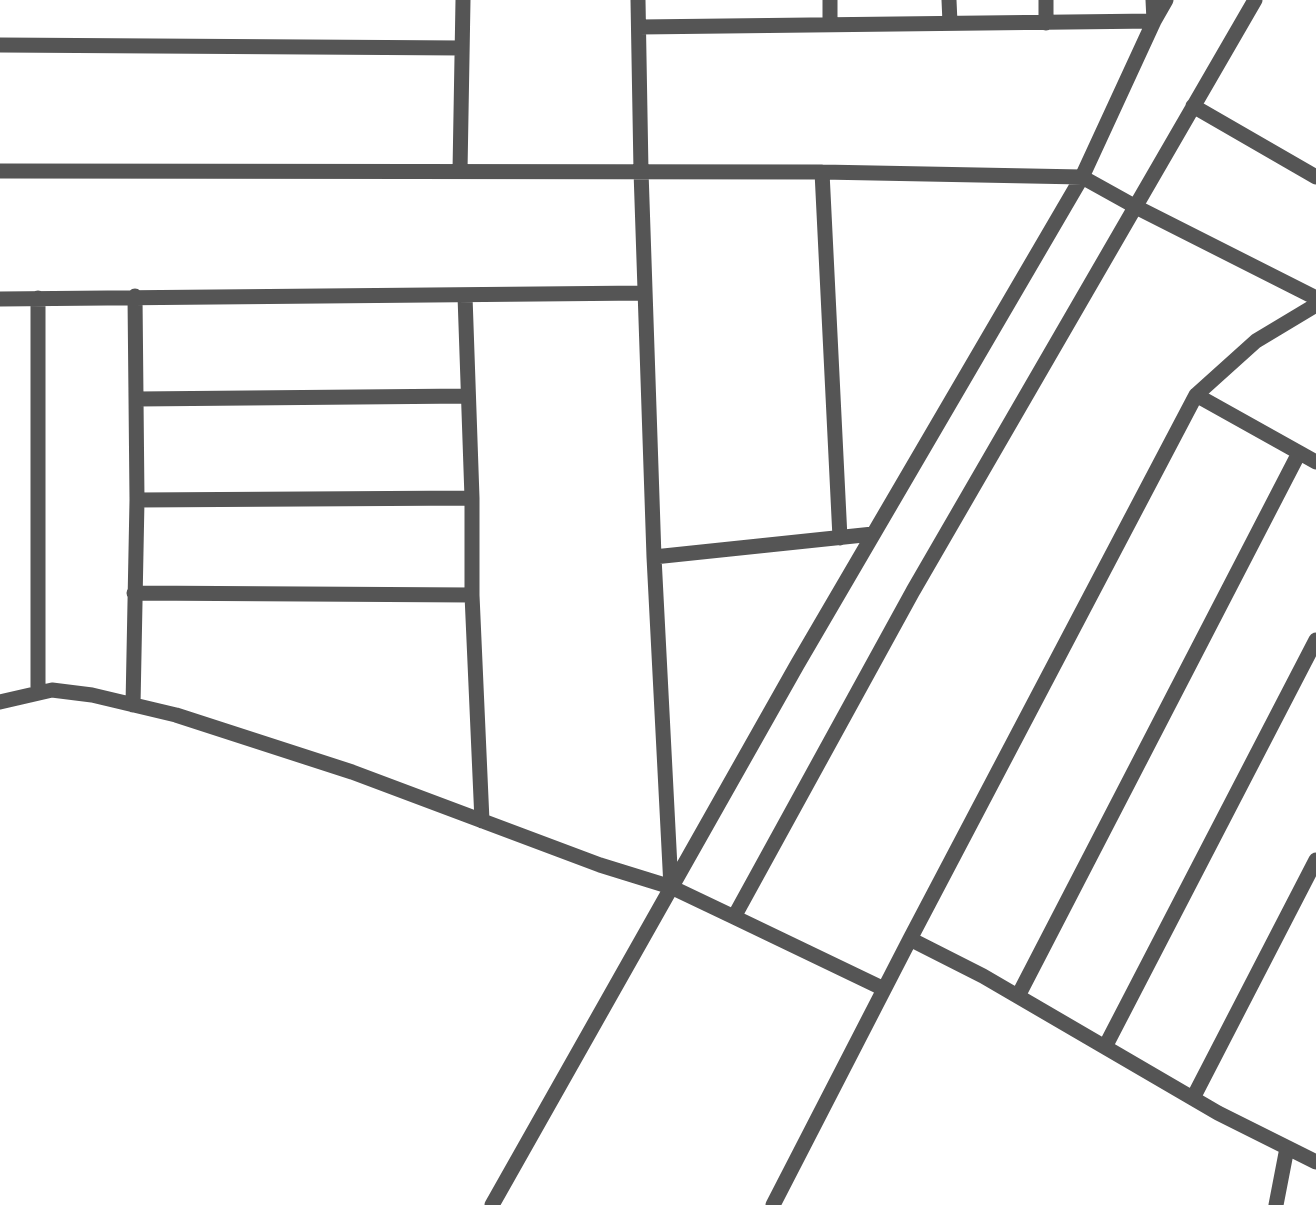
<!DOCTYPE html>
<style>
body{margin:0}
canvas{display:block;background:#fff}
</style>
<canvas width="1316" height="1205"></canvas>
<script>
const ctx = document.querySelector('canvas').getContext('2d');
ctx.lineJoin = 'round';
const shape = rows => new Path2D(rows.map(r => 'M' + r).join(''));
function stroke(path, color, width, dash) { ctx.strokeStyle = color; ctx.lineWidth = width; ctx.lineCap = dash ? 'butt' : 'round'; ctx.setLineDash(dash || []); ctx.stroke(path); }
const minor = shape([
 [638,0,641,171,654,557,671,887],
 [830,0,830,25],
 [949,0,950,23],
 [1046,23,1046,0],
 [639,27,1154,21,1153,0],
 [0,45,462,48],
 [1193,106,1316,177],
 [0,171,822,172,1082,177,1136,207,1316,298],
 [460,171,463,0],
 [822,172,840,538],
 [465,296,472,498,472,595,482,821],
 [38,298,38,693],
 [0,299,645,293],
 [1196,395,1316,462],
 [137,399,468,396],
 [137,500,472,498],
 [654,557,873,534],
 [134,593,472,595],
 [0,702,52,690,92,695,176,715,352,772,600,865,671,887,734,917,913,591,1255,0],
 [133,705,137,500,135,296],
 [734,917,884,989],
 [910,939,983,976,1218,1113,1316,1162],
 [1018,996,1299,453],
 [1105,1047,1316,640],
 [1193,1098,1316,860],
 [492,1205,797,665,1082,177,1154,21,1166,0],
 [773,1205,910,939,1196,395,1256,341,1316,305],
 [1276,1205,1287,1148]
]);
stroke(minor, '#555', 15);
</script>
